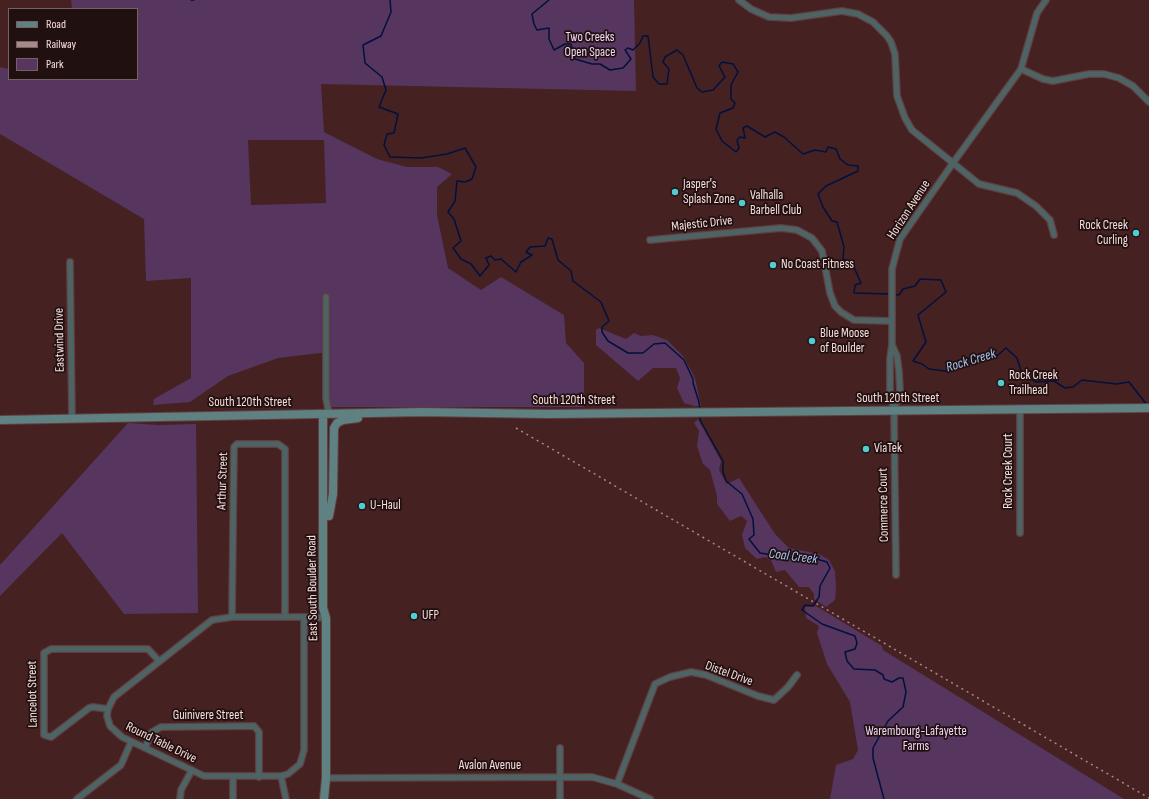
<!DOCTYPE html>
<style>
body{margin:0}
#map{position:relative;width:1149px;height:799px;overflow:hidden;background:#452122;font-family:"Sofia Sans Condensed",sans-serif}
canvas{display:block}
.legend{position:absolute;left:8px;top:8px;width:130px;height:72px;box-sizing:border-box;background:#211010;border:1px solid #766262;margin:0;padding:5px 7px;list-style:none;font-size:12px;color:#f6dddc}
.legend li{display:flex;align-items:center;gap:8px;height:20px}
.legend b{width:20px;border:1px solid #766262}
</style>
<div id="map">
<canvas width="1149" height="799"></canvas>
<ul class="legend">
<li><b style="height:5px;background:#5f8182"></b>Road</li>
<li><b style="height:5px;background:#a78989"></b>Railway</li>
<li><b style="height:11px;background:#56355e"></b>Park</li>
</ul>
</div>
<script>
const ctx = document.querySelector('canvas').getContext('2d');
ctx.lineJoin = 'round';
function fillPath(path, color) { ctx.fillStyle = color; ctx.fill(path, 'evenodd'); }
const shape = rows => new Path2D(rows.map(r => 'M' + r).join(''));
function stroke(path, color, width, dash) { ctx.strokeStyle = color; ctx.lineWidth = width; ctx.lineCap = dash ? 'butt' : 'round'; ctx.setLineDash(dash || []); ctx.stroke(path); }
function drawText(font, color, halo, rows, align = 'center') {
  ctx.font = font + ' "Sofia Sans Condensed",sans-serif'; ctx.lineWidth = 3.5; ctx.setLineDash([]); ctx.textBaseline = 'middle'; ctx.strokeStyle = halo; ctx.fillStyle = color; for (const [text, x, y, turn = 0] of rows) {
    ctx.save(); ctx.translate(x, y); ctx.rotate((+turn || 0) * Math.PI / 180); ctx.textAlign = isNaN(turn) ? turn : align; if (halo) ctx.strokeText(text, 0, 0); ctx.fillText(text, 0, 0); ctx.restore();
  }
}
const green = shape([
 [71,0,634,0,636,91,321,84,324,132,377,159,407,167,438,167,452,174,437,187,437,215,448,268,481,290,501,277,564,315,566,343,584,363,584,407,330,407,329,352,278,358,228,376,190,402,153,405,154,399,191,378,191,278,146,281,144,219,0,134,0,67,9,69,9,79,137,79,137,9,72,9],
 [248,140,324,140,326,203,251,205],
 [599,328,626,339,634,333,641,336,653,335,667,340,683,356,695,378,701,406,694,406,684,403,677,388,680,378,676,368,653,368,638,381,596,345,596,330],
 [698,419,721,461,719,470,727,484,739,478,775,534,789,548,819,554,829,560,835,571,836,588,835,600,826,607,814,599,814,594,809,587,799,587,785,570,776,572,771,560,765,557,757,559,745,548,742,535,747,521,741,516,730,521,717,504,717,496,710,470,703,464,697,446,699,431,694,423],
 [128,423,158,425,196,424,198,613,124,614,62,533,0,596,0,565],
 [816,606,882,646,883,650,1124,799,830,799,836,765,853,759,858,750,850,702,827,664,817,633,819,626,806,618,805,607]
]);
const stream = shape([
 [191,0,194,0],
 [390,0,391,12,381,36,363,45,365,63,382,77,386,90,379,107,398,114,394,133,387,134,384,145,390,157,421,158,447,154,465,148,476,167,472,179,465,182,457,181,455,201,448,212,454,219,461,241,453,248,461,259,471,264,480,276,489,265,486,258,491,256,495,260,501,259,516,272,521,262,532,255,526,252,530,247,545,246,548,238,552,239,558,260,571,271,573,281,601,302,609,321,602,327,602,332,608,341,628,353,643,353,654,344,665,343,684,360,693,379,693,383,699,402,700,410],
 [549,0,532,14,534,24,537,30,549,28,549,39,554,50,565,44,571,44,575,59,592,64,600,64,610,70,623,68,631,59,625,50,628,48,633,50,640,43,643,36,648,36,653,77,659,84,667,84,669,69,663,62,665,57,677,50,683,55,697,88,702,92,713,90,725,77,719,66,722,62,733,64,738,72,731,85,731,99,735,103,733,108,720,113,716,129,722,141,736,152,739,148,737,140,740,137,745,138,743,128,747,126,765,137,775,132,784,137,803,154,815,150,826,152,828,147,836,149,840,159,848,165,858,166,858,171,826,186,818,194,823,207,832,221,837,222,844,247,843,259,852,263,861,283,855,285,854,293,890,294],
 [893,294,899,295,903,289,915,286,920,279,941,280,946,292,918,315,926,342,913,361,922,364,929,369,945,371,998,355,1006,348,1017,358,1022,374,1036,382,1054,381,1065,388,1073,387,1082,380,1116,384,1129,382,1147,405],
 [700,415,700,420,723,461,723,472,726,481,742,494,753,519,754,535,749,539,760,553,786,557,806,556,827,562,830,568,820,586,819,597,813,606,805,605,802,610,822,624,855,636,857,643,855,649,845,652,847,661,854,669,875,670,883,675,884,679,892,682,899,678,903,678,906,692,903,707,888,721,873,748,873,758,884,799]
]);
const minor = shape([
 [739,0,751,9,769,17,791,18,842,11,858,14,873,22,887,36,891,42,895,54,897,96,905,118,912,130,953,163,1021,69,1037,13,1046,0],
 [1021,69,1043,79,1053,81,1089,74,1104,74,1119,78,1133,86,1149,102],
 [650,240,781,228,797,230,812,238,822,251,830,293,835,306,841,312,854,320,891,321],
 [70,262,72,419],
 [326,297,326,398,329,414],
 [892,345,897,356,899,372,900,391,894,410],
 [1020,409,1020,533],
 [896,575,894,411,890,391,890,358,892,345,892,269,900,239,953,163,979,184,1017,193,1036,206,1050,220,1054,235],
 [232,617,234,447,237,444,278,444,285,449,285,617],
 [304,617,304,750,300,764,288,774,281,776,204,776,122,737,110,726,107,716,108,709,114,697,212,620,232,617,304,617,326,618],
 [108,709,93,707,89,708,51,737,44,735,44,653,51,649,148,649,159,661],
 [145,748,152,732,161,727,254,726,259,732,259,777],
 [281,776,286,799],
 [233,777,233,799],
 [326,778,592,777,617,784,650,799],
 [617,784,655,684,670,677,691,672,706,675,758,696,774,700,788,687,797,675],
 [77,799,121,765,131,742],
 [180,799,181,790,192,770],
 [560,799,560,748]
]);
const secondary = shape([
 [323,414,323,608,326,618,326,778,324,799],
 [0,420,423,412,548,414,1149,408],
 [329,516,333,494,334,428,337,423,343,420,358,418]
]);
const rail = shape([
 [516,428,1149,798]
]);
const markers = [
 [675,192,4,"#51ccd1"],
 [742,203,4,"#51ccd1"],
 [1136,233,4,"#51ccd1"],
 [773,265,4,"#51ccd1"],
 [812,341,4,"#51ccd1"],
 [1001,383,4,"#51ccd1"],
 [866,449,4,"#51ccd1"],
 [362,506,4,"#51ccd1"],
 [414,616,4,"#51ccd1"]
];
const parkNames = [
 ["Two Creeks",590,38],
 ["Open Space",590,53],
 ["Warembourg-Lafayette",916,732],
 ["Farms",916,747]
];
const poiNames = [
 ["Jasper's",683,185],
 ["Splash Zone",683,200],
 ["Valhalla",750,196],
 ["Barbell Club",750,211],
 ["Rock Creek",1128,226,"right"],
 ["Curling",1128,241,"right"],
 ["No Coast Fitness",781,265],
 ["Blue Moose",820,334],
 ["of Boulder",820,349],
 ["Rock Creek",1009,376],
 ["Trailhead",1009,391],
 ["ViaTek",874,449],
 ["U-Haul",370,506],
 ["UFP",422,616]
];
const streetNames = [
 ["Horizon Avenue",909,210,-57],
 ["Majestic Drive",702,224,-6],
 ["Eastwind Drive",60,340,-91],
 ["South 120th Street",898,399],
 ["South 120th Street",574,401],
 ["South 120th Street",250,403],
 ["Rock Creek Court",1009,471,-90],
 ["Arthur Street",223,481,-88],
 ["Commerce Court",884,505,-91],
 ["East South Boulder Road",313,588,-91],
 ["Distel Drive",729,674,20],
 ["Lancelot Street",33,694,-91],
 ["Guinivere Street",208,716],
 ["Round Table Drive",161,743,26],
 ["Avalon Avenue",490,766]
];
const waterNames = [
 ["Rock Creek",971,361,-17],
 ["Coal Creek",793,557,7]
];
fillPath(green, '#56355e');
stroke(stream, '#00113f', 1.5);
stroke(minor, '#613f40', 8);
stroke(secondary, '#613f40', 10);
stroke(minor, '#4e6364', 5.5);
stroke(secondary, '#5f8182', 8);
stroke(rail, '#a78989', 1.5, [2, 4]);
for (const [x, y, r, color] of markers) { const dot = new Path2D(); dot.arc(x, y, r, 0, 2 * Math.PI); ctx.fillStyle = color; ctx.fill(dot); stroke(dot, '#211010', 1.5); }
drawText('13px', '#f0d7f6', '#211010', parkNames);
drawText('13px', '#f6dddc', '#211010', poiNames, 'left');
drawText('13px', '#f6dddc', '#211010', streetNames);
drawText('italic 14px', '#a5c3f2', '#211010', waterNames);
</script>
